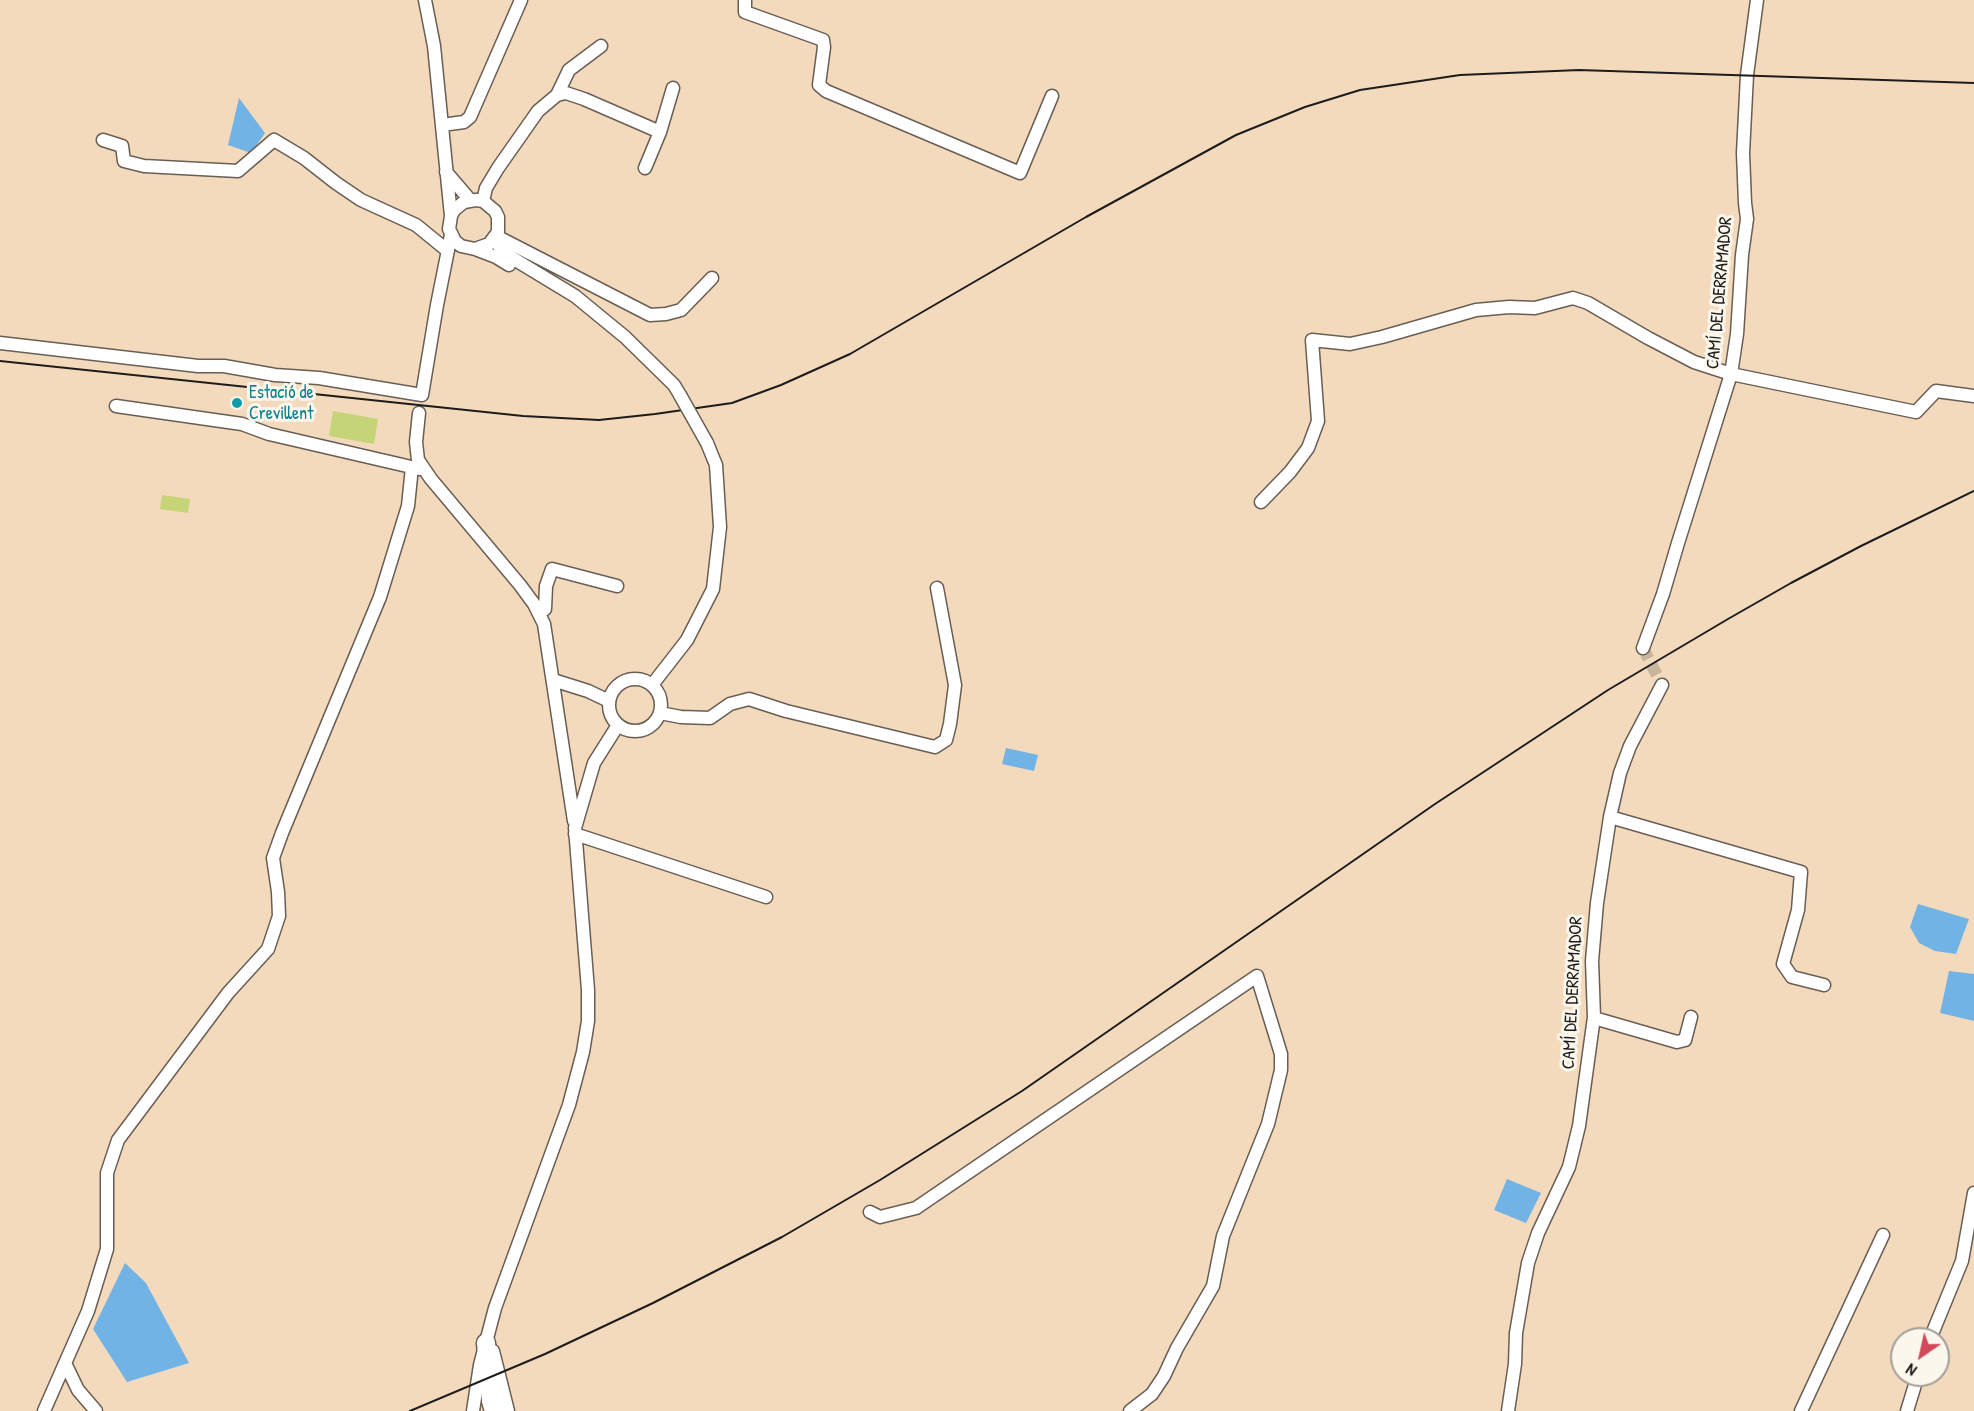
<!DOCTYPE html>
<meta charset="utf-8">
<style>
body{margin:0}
#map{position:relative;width:1974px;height:1411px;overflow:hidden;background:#f4dabc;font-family:"Patrick Hand",sans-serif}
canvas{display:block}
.north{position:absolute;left:1890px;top:1327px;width:60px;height:60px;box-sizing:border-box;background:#fbf7ec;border:2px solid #a29f99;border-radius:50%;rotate:214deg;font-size:16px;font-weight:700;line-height:24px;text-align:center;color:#1c1c1c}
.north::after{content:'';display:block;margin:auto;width:21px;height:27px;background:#d1495b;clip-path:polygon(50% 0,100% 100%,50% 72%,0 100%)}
</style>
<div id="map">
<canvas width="1974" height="1411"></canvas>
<div class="north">N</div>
</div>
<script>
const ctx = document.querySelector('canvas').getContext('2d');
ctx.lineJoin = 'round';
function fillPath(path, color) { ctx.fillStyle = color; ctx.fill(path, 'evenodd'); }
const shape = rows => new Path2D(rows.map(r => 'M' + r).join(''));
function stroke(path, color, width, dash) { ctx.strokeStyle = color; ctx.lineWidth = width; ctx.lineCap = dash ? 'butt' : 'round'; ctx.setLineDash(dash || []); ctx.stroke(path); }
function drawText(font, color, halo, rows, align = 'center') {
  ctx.font = font + ' "Patrick Hand",sans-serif'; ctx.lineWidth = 6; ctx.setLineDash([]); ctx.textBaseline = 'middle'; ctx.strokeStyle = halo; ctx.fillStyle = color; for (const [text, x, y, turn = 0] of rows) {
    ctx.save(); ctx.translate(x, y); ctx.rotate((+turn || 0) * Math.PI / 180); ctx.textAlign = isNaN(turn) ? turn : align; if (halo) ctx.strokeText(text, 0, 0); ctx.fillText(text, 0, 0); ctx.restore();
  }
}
const green = shape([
 [333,411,378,419,374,444,329,436],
 [162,495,190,499,188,513,160,509]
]);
const water = shape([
 [239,98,265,133,251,153,228,145],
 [1006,748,1038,755,1034,771,1002,764],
 [1918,904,1969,919,1956,954,1935,951,1919,943,1910,927],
 [1949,971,1974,974,1974,1021,1940,1013],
 [1507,1179,1541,1193,1526,1223,1494,1210],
 [125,1263,146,1283,189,1363,127,1382,93,1329]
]);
const minorTunnel = shape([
 [1643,648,1662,685]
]);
const minor = shape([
 [425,0,434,46,451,216,449,229,455,241,461,246,475,249,489,244,498,232,498,217,495,211,483,201,476,200,464,202,454,210,451,216],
 [745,0,745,12,823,40,824,47,819,85,826,91,1020,173,1052,96],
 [557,95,569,70,601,46],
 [442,125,464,122,470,117,521,0],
 [103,140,122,146,124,161,144,166,238,171,274,140,304,158,336,183,361,200,416,225,448,251],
 [645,168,660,132],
 [446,172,470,200],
 [483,201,486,188,498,168,538,111,557,95,566,93,584,99,660,132,673,88],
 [496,236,650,315,666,314,681,310,712,278],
 [494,239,504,253,575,296,625,337,674,385,680,395],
 [475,249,496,257,509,265],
 [0,343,198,366,224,366,275,375,319,378,422,395,437,305,451,235],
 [116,406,242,424,269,434,420,469],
 [419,413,416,442,418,460,431,479,520,585,534,604,544,624,574,821],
 [1261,502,1290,472,1308,448,1318,421,1312,340,1350,344,1382,337,1476,310,1509,307,1535,308,1573,298,1588,303,1648,338,1694,362,1731,374,1916,412,1936,391,1974,396],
 [539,613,545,609,546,586,552,569,617,586],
 [1643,648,1663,594,1678,543,1731,374,1737,334,1742,255,1747,219,1745,203,1743,153,1747,75,1757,0],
 '609 705a26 26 0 1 1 52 0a26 26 0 1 1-52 0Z',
 [553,680,588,691,609,701],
 [652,685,687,640,713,589,720,527,716,465,707,443],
 [660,713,681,717,710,718,730,704,749,699,786,711,935,747,946,740,950,724,955,685,937,588],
 [1610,817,1801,872,1798,910,1783,964,1792,977,1824,985],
 [575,834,766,897],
 [1594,1018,1677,1042,1685,1040,1691,1017],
 [870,1212,880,1217,916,1208,1257,976,1281,1054,1281,1070,1268,1124,1223,1236,1213,1286,1177,1348,1164,1376,1152,1394,1130,1411],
 [1930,1339,1962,1261,1974,1193],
 [493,1351,508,1411],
 [65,1363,78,1390,96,1411],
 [44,1411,88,1311,107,1249,107,1173,118,1140,228,993,268,949,279,916,278,892,273,858,282,833,380,597,408,506,412,467],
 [473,1411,480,1365,495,1308,569,1105,583,1052,588,1021,588,990,575,828,594,763,618,725],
 [1508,1411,1515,1364,1516,1333,1528,1263,1538,1233,1569,1167,1579,1126,1594,1017,1592,961,1597,903,1610,817,1620,773,1630,746,1662,685],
 [1801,1411,1883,1235],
 [1907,1411,1918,1375]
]);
const highway = shape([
 [486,1343,491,1401,494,1411]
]);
const rail = shape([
 [0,361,523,416,599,420,655,414,732,403,781,385,850,354,1086,217,1236,135,1305,107,1360,90,1460,75,1579,70,1974,83],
 [410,1411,545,1354,653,1303,782,1237,880,1180,1022,1091,1435,804,1608,690,1728,619,1791,583,1861,546,1974,491]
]);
const minorBridge = shape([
 [680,395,707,443]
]);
const markers = [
 [237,403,6,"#0f9aa8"]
];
const streetNames = [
 ["CAMÍ DEL DERRAMADOR",1720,293,-85],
 ["CAMÍ DEL DERRAMADOR",1573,993,-87]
];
const cultureNames = [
 ["Estació de",249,393],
 ["Crevillent",249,414]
];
fillPath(green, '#c4d477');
fillPath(water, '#72b3e6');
stroke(minorTunnel, '#c9b49c', 12, [12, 6]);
stroke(minor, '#685e54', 15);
stroke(highway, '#685e54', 21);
stroke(minor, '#fff', 12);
stroke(highway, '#fff', 18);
stroke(rail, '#1c1c1c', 2);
stroke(minorBridge, '#685e54', 15, []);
stroke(minorBridge, '#fff', 12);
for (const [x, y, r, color] of markers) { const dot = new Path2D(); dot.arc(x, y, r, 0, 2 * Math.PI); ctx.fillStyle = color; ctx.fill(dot); stroke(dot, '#fbf7ec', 2); }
drawText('18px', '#1c1c1c', '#fbf7ec', streetNames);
drawText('18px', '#0d838f', '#fbf7ec', cultureNames, 'left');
</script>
